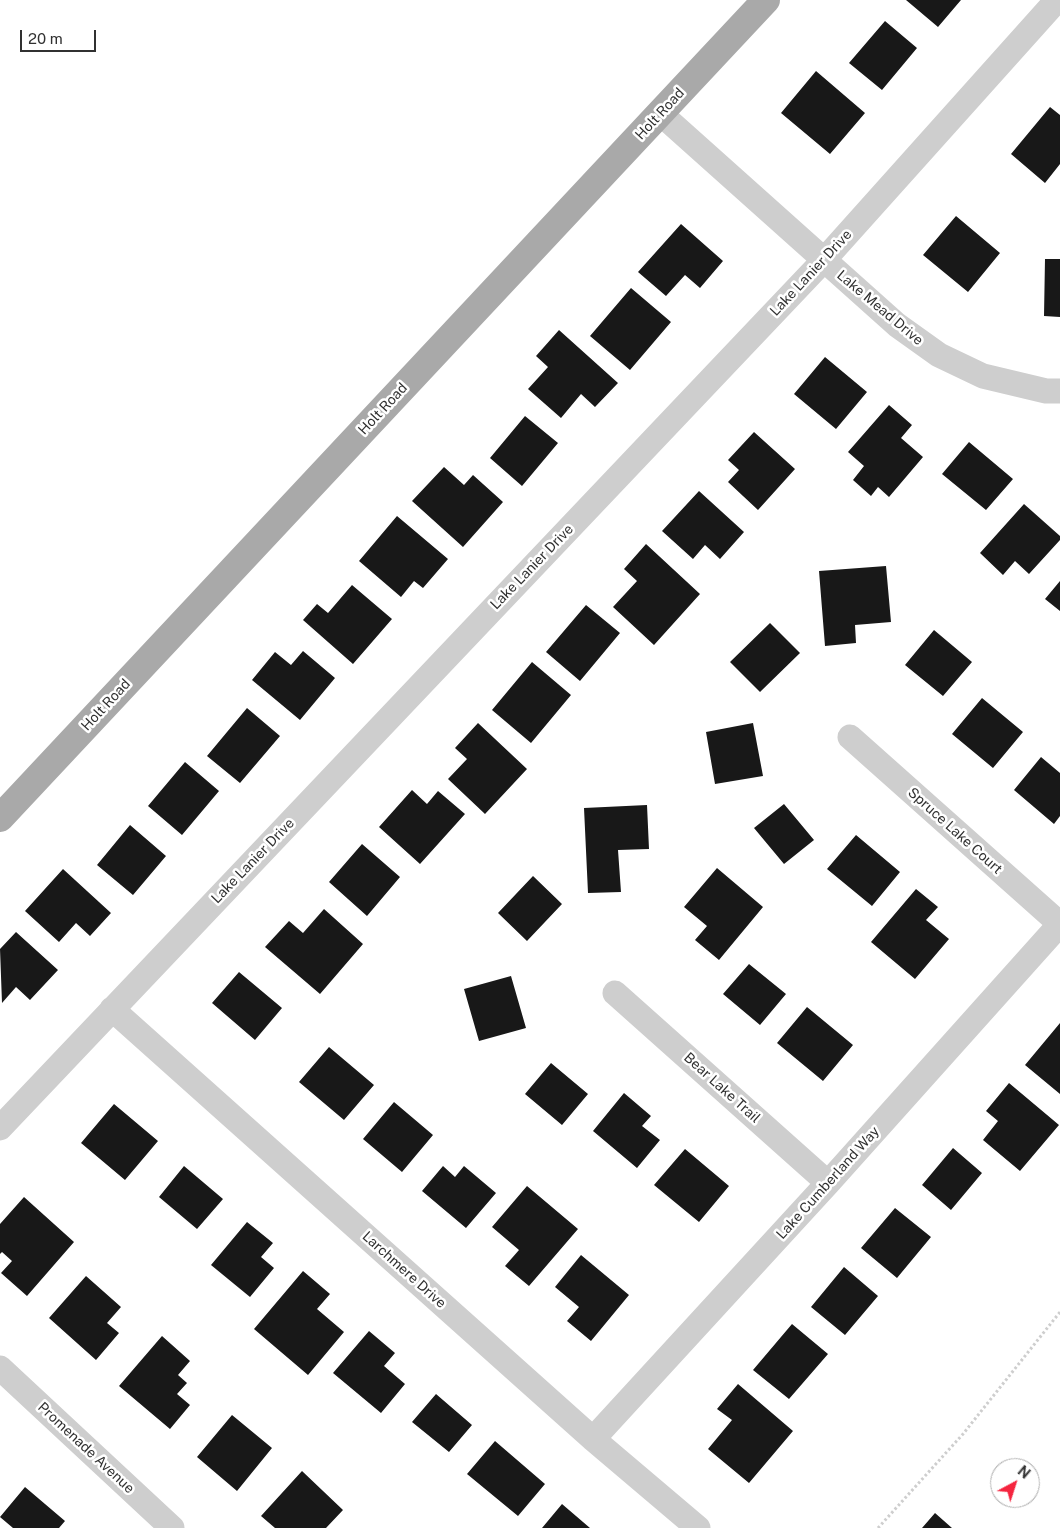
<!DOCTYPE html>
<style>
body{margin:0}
#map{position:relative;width:1060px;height:1528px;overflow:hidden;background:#fff;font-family:"Public Sans",sans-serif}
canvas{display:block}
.north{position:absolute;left:990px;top:1458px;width:50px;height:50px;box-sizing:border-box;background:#fff;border:1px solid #adadad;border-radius:50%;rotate:40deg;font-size:14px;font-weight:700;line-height:20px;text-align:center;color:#313131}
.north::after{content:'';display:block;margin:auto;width:18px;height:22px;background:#f5253f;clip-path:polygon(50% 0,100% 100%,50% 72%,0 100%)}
.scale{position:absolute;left:20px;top:30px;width:76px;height:22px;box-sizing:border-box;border:2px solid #313131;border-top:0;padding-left:6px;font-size:15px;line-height:18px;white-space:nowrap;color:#313131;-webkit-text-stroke:4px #fff;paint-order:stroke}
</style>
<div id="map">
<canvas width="1060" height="1528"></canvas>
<div class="north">N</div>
<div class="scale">20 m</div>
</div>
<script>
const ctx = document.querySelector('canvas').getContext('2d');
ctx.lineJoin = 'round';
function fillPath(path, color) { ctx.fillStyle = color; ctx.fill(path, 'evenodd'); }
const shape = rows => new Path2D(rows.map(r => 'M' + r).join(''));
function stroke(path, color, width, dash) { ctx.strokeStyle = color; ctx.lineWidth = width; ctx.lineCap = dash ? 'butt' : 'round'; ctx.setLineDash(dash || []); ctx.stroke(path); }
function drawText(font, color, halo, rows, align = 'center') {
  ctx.font = font + ' "Public Sans",sans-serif'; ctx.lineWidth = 5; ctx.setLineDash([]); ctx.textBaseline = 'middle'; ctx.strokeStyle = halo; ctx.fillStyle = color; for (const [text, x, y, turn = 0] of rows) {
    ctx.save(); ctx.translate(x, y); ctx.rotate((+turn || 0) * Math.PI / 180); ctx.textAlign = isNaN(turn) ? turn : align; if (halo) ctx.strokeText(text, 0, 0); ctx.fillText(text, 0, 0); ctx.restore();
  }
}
const building = shape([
 [906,0,961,0,938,27],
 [885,21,917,48,882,90,849,63],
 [816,71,865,113,830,154,781,113],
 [1050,107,1060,115,1060,164,1045,183,1011,154],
 [956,216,1000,253,968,292,923,255],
 [681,224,723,261,700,288,685,275,666,296,638,272],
 [1045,259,1060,259,1060,317,1044,316],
 [631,288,671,322,630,370,590,336],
 [559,330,618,383,595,407,581,394,561,418,528,389,548,367,536,356],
 [825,357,867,392,836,429,794,394],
 [889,405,912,425,901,438,923,457,889,497,878,487,871,496,853,480,864,466,848,452],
 [525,416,558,443,522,486,490,458],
 [754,432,795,469,758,510,728,482,739,470,728,460],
 [969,442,1013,479,986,510,942,474],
 [444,467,464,485,473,475,503,502,463,547,412,501],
 [699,491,744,532,720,559,705,545,693,559,662,531],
 [1024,504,1060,536,1060,540,1029,574,1015,561,1003,575,980,553],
 [397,516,448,559,423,588,414,581,401,597,359,561],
 [646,544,700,594,654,645,613,607,637,581,624,569],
 [886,566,891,622,855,625,856,643,825,646,819,571],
 [1060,581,1060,611,1045,599],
 [352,585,392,619,353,664,303,620,317,604,328,613],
 [586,605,620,633,580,681,546,652],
 [770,623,800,653,760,692,730,662],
 [934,630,972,662,943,696,905,665],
 [303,651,335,678,300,720,252,680,275,652,291,665],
 [532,662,571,695,531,743,492,710],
 [982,698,1023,732,993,768,952,734],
 [247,708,280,736,240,783,207,756],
 [478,723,527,769,485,814,448,779,467,759,455,748],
 [753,723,763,776,715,784,706,732],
 [1041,757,1060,773,1060,816,1054,824,1014,790],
 [185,762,219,791,182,835,148,806],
 [412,790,427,804,438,791,465,814,420,864,379,827],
 [784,804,814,840,784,864,754,828],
 [647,805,649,849,618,850,621,892,588,893,584,808],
 [130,825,166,856,133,895,97,865],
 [856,835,900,872,872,906,827,869],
 [362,844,400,877,367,916,329,882],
 [717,868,763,907,719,960,695,940,707,926,684,907],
 [63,869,111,913,90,936,76,923,59,942,25,911],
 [533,876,562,904,527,941,498,913],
 [916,889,938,907,926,920,949,939,915,979,871,942],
 [324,909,363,944,320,994,265,947,289,921,303,933],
 [16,932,58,970,30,1000,16,987,2,1003,0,949],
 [749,964,786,994,760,1025,723,994],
 [239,972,282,1008,255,1040,212,1003],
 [511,976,526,1028,479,1041,464,989],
 [807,1007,853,1045,823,1081,777,1043],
 [1060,1023,1060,1094,1025,1065],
 [329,1047,374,1085,344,1120,299,1082],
 [551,1063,588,1094,562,1125,525,1094],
 [1009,1083,1059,1125,1020,1171,983,1140,998,1121,986,1111],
 [624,1093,651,1116,642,1126,660,1140,637,1168,593,1131],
 [394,1102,433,1135,402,1172,363,1139],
 [114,1104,158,1141,125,1180,81,1143],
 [953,1148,982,1173,951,1210,922,1185],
 [685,1149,729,1186,699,1222,654,1185],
 [184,1166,223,1199,197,1229,159,1197],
 [443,1166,455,1177,464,1166,496,1193,466,1228,422,1191],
 [527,1186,578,1229,529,1286,505,1266,519,1250,492,1227],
 [24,1197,74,1242,27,1296,1,1273,12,1261,2,1252,0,1254,0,1224],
 [895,1208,931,1237,897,1278,861,1248],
 [247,1222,273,1243,261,1257,274,1268,250,1297,211,1265],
 [581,1255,629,1295,591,1341,567,1321,579,1307,555,1287],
 [844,1267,878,1296,845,1335,811,1307],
 [303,1271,330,1294,317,1309,344,1332,308,1375,254,1329],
 [86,1276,121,1307,107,1323,119,1333,96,1360,49,1318],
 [792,1324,828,1354,789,1399,753,1370],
 [369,1331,395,1353,384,1366,405,1384,381,1413,333,1373],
 [162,1336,190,1361,178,1375,187,1383,177,1394,190,1405,170,1429,119,1386],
 [738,1384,793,1431,749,1483,708,1449,732,1420,717,1409],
 [436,1394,472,1425,449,1452,412,1422],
 [232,1415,272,1448,237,1491,197,1457],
 [495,1441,545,1484,518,1516,467,1474],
 [302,1471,343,1510,326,1528,275,1528,261,1516],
 [25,1487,65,1521,59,1528,13,1528,0,1517],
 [562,1504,590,1528,542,1528],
 [935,1513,952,1528,922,1528]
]);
const path = shape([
 [878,1528,963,1434,1060,1312]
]);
const minor = shape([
 [661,114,897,325,939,355,983,376,1046,391,1060,391],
 [850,737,1060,924],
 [615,993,828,1183],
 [112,1009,593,1439,698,1528],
 [0,1128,824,260,1057,0],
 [0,1368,172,1528],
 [593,1439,828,1183,1060,924]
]);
const major = shape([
 [0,818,766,0]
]);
const streetNames = [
 ["Holt Road",660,114,-47],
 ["Lake Lanier Drive",811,273,-47],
 ["Lake Mead Drive",880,308,40],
 ["Holt Road",383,409,-47],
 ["Lake Lanier Drive",532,567,-46],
 ["Holt Road",106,705,-47],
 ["Spruce Lake Court",955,831,42],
 ["Lake Lanier Drive",253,861,-46],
 ["Bear Lake Trail",722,1088,42],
 ["Lake Cumberland Way",828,1183,-48],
 ["Larchmere Drive",404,1270,42],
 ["Promenade Avenue",86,1448,43]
];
fillPath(building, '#181818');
stroke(path, '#cecece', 3, [2.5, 2.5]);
stroke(minor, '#cecece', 25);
stroke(major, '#a9a9a9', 28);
drawText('14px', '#313131', '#fff', streetNames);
</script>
